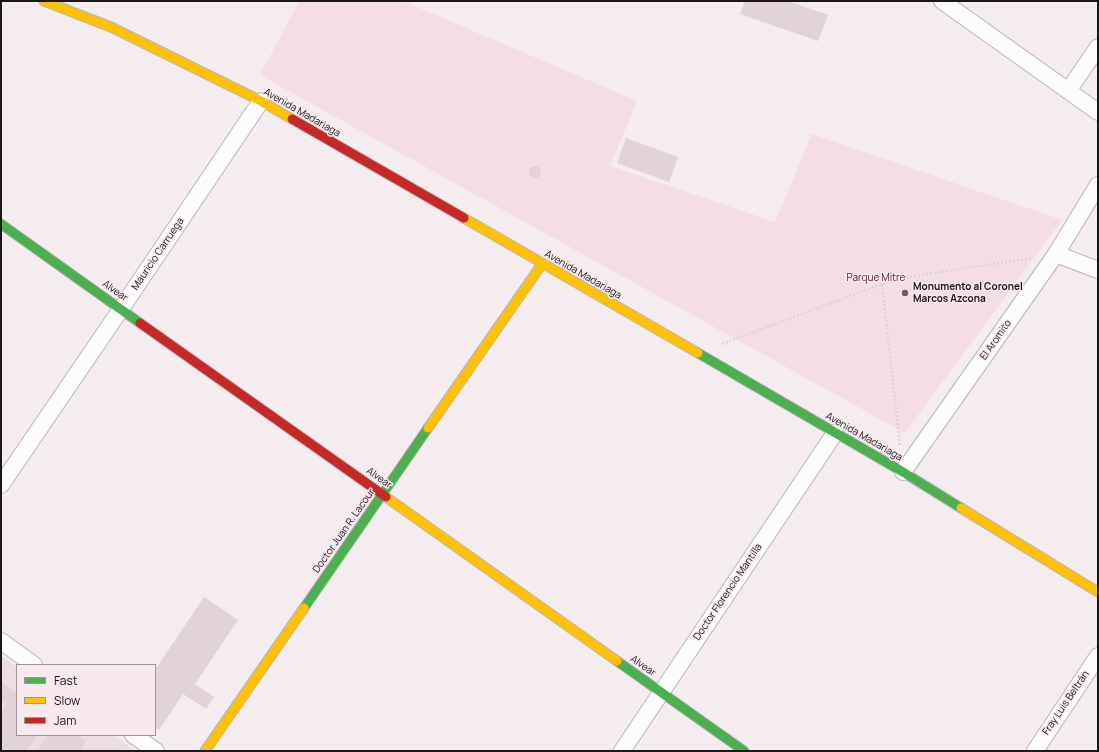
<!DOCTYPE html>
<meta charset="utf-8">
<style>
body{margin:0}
#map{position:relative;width:1099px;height:752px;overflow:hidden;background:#f4ecef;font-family:Manrope,sans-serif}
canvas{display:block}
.frame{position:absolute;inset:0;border:2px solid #1b1618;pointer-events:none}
.legend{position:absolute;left:16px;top:664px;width:140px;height:72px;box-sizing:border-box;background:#f7e9ee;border:1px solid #9f9598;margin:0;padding:5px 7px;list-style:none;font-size:12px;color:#1b1618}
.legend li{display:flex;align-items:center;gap:8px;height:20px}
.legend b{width:20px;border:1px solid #9f9598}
</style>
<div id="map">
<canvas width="1099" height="752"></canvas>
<div class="frame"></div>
<ul class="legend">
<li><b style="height:5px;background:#4caf50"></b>Fast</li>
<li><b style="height:5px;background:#ffc107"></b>Slow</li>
<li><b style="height:5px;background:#c62828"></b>Jam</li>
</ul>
</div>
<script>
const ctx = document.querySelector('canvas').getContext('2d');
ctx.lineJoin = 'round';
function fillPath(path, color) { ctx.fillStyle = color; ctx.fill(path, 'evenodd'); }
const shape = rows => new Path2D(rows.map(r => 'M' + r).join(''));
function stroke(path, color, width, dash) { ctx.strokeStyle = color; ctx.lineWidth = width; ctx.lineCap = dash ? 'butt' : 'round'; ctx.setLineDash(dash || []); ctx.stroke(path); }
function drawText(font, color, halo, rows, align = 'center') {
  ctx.font = font + ' Manrope,sans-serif'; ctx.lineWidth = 3; ctx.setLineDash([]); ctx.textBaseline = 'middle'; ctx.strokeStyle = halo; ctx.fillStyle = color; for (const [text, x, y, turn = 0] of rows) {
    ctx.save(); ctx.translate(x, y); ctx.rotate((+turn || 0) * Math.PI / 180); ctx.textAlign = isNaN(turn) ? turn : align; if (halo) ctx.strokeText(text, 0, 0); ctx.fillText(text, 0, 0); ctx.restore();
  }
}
const built = shape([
 [1,655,17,667,17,735,113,735,136,751,1,751]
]);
const green = shape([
 [299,1,403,1,637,101,610,166,775,222,812,134,1062,220,905,433,260,75]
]);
const building = shape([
 [745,1,788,1,828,15,818,41,740,14],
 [626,138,678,157,669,182,617,163],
 '529 172a6 6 0 1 1 12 0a6 6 0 1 1-12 0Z',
 [204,597,238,620,195,684,214,697,206,709,183,694,159,730,155,727,155,670],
 [3,683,17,694,17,735,38,735,26,751,1,751,1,711,6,704,1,700,1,686],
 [48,735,52,737,54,735,77,735,86,741,80,751,37,751]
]);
const path = shape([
 [882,284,900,446],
 [722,344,882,284,908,277,1032,258]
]);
const street = shape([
 [942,1,1098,112],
 [1068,91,1098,47],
 [1056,254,1098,270],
 [903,472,1056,254,1098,185],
 [1,485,121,309,261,101],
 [1,641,34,665],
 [133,735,156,751],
 [622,751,835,433],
 [1035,751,1098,656]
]);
const fast = shape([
 [1,224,140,323],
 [698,353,903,472,961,508],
 [304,608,428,428],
 [617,661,744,751]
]);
const slow = shape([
 [44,1,111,27,261,101,292,119],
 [464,218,698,353],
 [428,428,542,264],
 [386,497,617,661],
 [961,508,1098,592],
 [205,751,304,608]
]);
const jam = shape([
 [292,119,464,218],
 [140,323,386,497]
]);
const markers = [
 [905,293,4,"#676163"]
];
const streetNames = [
 ["Avenida Madariaga",302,113,30],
 ["Mauricio Carruega",158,254,-56],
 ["Avenida Madariaga",583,275,30],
 ["Alvear",115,291,35],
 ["El Aromito",996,340,-55],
 ["Avenida Madariaga",864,437,30],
 ["Alvear",379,478,35],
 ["Doctor Juan R. Lacour",344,531,-55],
 ["Doctor Florencio Mantilla",728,592,-56],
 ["Alvear",643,666,35],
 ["Fray Luis Beltrán",1066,703,-56]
];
const parkNames = [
 ["Parque Mitre",876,278]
];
const poiNames = [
 ["Monumento al Coronel",913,287],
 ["Marcos Azcona",913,299]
];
fillPath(built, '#eedee4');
fillPath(green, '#f5dde6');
fillPath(building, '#e1d3d8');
stroke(street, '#bbb5b7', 18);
stroke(fast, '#bbb5b7', 11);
stroke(slow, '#bbb5b7', 11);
stroke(jam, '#bbb5b7', 11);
stroke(path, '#d7d5d6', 2.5, [2, 2]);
stroke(street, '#fdfcfd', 16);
stroke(fast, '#4caf50', 9);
stroke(slow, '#ffc107', 9);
stroke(jam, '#c62828', 9);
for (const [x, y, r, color] of markers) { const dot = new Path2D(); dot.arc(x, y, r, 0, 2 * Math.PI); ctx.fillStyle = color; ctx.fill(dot); stroke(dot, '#f7e9ee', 1.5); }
drawText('10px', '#1b1618', '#f7e9ee', streetNames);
drawText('10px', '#531335', '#f7e9ee', parkNames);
drawText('bold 10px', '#1b1618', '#f7e9ee', poiNames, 'left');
</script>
